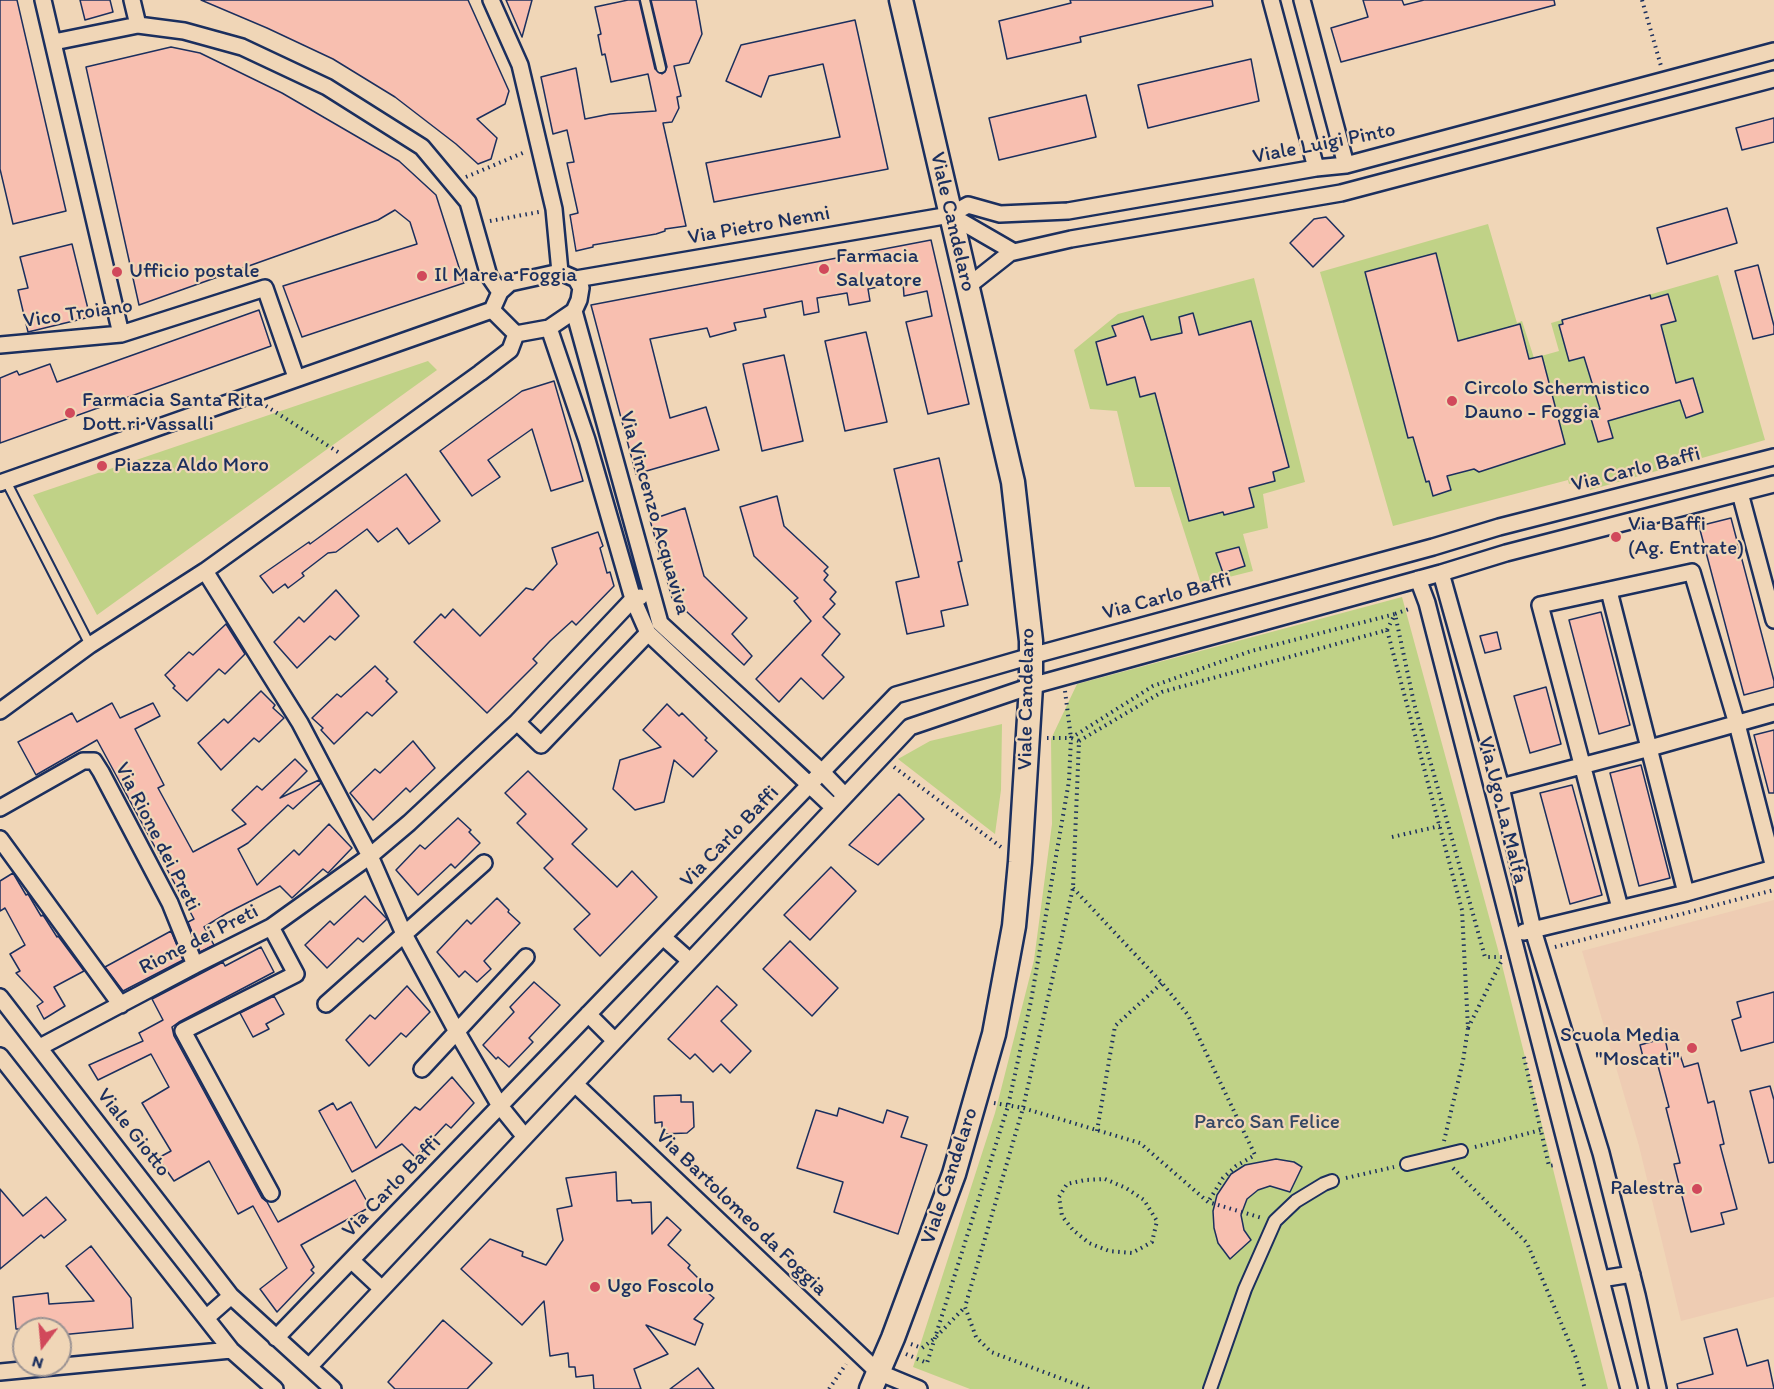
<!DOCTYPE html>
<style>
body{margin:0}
#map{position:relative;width:1774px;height:1389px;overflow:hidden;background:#f0d6b7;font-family:Itim,sans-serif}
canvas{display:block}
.north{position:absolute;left:12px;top:1317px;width:60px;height:60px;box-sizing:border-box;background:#f0d6b7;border:2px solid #9b9393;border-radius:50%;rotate:196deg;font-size:16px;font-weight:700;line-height:24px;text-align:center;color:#1b2f5e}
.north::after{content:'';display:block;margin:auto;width:21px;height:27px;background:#d1495b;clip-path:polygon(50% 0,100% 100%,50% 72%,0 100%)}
</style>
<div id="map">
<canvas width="1774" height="1389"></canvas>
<div class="north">N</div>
</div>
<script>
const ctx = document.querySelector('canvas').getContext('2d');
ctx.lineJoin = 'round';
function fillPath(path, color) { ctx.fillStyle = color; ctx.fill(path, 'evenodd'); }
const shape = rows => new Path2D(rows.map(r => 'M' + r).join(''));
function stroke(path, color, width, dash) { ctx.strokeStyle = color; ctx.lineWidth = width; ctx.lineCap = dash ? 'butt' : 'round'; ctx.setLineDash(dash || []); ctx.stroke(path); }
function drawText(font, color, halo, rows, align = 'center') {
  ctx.font = font + ' Itim,sans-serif'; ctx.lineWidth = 4.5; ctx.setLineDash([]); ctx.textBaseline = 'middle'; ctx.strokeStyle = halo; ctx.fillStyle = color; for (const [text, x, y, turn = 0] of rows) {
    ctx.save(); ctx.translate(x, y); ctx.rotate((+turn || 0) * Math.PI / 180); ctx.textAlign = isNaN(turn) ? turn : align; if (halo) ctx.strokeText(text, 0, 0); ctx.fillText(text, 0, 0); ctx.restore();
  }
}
const built = shape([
 [1774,900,1774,1297,1681,1321,1639,1146,1582,951]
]);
const green = shape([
 [1488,224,1517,323,1522,321,1534,358,1559,351,1551,323,1718,275,1765,440,1590,490,1586,479,1569,484,1568,480,1393,526,1320,272],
 [1254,278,1305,482,1263,494,1268,528,1243,534,1253,571,1201,584,1170,487,1135,487,1117,411,1090,409,1074,350,1118,314],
 [428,361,437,370,97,615,33,495],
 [1402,597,1500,957,1608,1389,970,1389,913,1367,995,1113,1034,960,1052,824,1051,739,1077,684],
 [1002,724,1001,790,995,834,898,759,930,741]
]);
const building = shape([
 [0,0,17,0,66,211,13,224,0,169,0,0],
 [80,0,110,0,113,12,85,20,80,0],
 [201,0,468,0,509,91,505,104,477,119,497,138,491,159,478,164,456,144,395,97,333,59,267,28,201,0],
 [506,0,532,0,522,37,506,0],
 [628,0,639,0,655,69,662,74,665,72,667,67,651,0,696,0,702,34,689,63,674,66,681,96,677,97,679,108,672,122,663,123,686,226,665,229,665,231,656,234,593,245,593,247,576,251,570,215,578,213,567,163,574,162,567,130,553,134,541,77,576,68,585,119,610,114,656,111,648,74,611,82,605,54,602,55,598,35,601,34,595,7,628,0],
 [1070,0,1212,0,1213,6,1080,37,1081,42,1007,59,999,21,1071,3,1070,0],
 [1363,0,1402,0,1404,5,1424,0,1554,0,1555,5,1341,62,1331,28,1368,17,1363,0],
 [855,20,888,169,714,202,706,163,840,137,823,64,769,76,761,97,726,81,741,45,855,20],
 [171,47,200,53,282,93,399,161,436,195,464,283,302,337,283,286,417,244,410,222,395,210,378,220,139,305,86,67,171,47],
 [1251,59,1259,101,1148,128,1138,85,1251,59],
 [1086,95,1096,137,999,160,989,118,1086,95],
 [1774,118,1774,142,1742,150,1736,128,1774,118],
 [1727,208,1737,243,1667,264,1657,228,1727,208],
 [1326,217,1344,236,1313,267,1290,243,1314,219,1326,217],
 [931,240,969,404,928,414,906,322,932,316,927,291,904,296,903,282,868,289,870,301,849,305,847,293,817,298,819,312,804,315,802,301,764,309,766,317,734,323,736,330,710,337,707,328,650,339,670,418,706,407,719,450,636,474,591,305,931,240],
 [72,244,90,317,28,332,18,290,28,288,20,257,72,244],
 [1436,253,1458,341,1520,324,1529,359,1542,356,1565,444,1479,472,1474,469,1447,476,1451,490,1433,496,1429,481,1426,482,1413,437,1408,438,1365,272,1436,253],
 [1758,265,1774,326,1774,334,1753,339,1735,271,1758,265],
 [1668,294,1676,321,1661,325,1676,383,1693,378,1703,412,1686,418,1680,400,1608,421,1613,438,1598,442,1589,412,1600,409,1584,357,1569,361,1559,325,1563,324,1562,320,1650,295,1651,299,1668,294],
 [259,310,271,346,0,443,0,378,17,371,19,375,50,364,57,382,259,310],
 [1193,313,1199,335,1251,321,1289,467,1273,472,1275,481,1249,488,1254,507,1224,515,1223,512,1189,521,1155,393,1140,397,1135,377,1107,385,1096,342,1116,336,1112,326,1143,316,1151,340,1182,333,1179,317,1193,313],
 [866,332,887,422,845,431,825,341,866,332],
 [784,355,803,441,762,451,743,364,784,355],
 [554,381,583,481,551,491,532,429,488,460,500,477,472,496,440,451,522,391,554,381],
 [939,458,962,561,958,562,968,605,941,611,944,626,907,634,896,582,919,577,894,469,939,458],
 [406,474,440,521,409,544,397,528,378,542,367,529,336,552,328,553,302,573,304,576,288,588,285,584,273,593,260,576,309,542,310,544,406,474],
 [777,496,784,526,828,567,824,571,828,575,824,580,836,592,830,599,835,604,823,617,840,634,822,655,844,677,823,699,801,678,779,702,756,679,811,621,794,601,798,598,754,556,740,507,777,496],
 [685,508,704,576,747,618,732,634,752,656,744,665,672,598,650,520,685,508],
 [1731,518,1774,681,1774,687,1744,695,1699,526,1731,518],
 [598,532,603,546,600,548,607,573,610,572,614,586,576,625,572,621,550,641,533,659,537,663,487,713,414,642,441,614,445,618,453,609,480,636,526,588,533,590,557,564,552,548,598,532],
 [1239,547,1245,566,1223,573,1216,553,1239,547],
 [336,590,359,616,335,640,330,636,297,668,274,642,299,617,304,622,336,590],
 [1601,612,1630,725,1599,734,1569,620,1601,612],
 [226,624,245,654,225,674,219,669,187,701,173,688,175,686,165,675,189,652,193,655,226,624],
 [1497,632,1501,649,1485,653,1480,636,1497,632],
 [375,666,388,679,386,681,397,692,372,716,367,712,334,744,321,730,323,728,312,718,337,694,341,697,375,666],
 [1546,687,1561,744,1530,753,1514,696,1546,687],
 [261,691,275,705,273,708,284,718,259,742,254,738,221,770,198,743,224,719,228,723,261,691],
 [112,703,120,718,153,703,160,716,135,729,164,785,158,788,193,852,246,824,232,810,257,786,262,790,295,759,307,771,280,798,319,780,321,783,293,809,288,805,248,843,238,849,257,885,294,850,299,855,329,824,352,848,328,873,323,869,292,898,280,886,227,913,204,927,214,945,200,952,188,922,194,919,97,740,36,775,18,742,72,713,77,722,112,703],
 [667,704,679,716,682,713,707,738,705,740,717,751,693,777,674,760,664,802,635,810,613,789,620,760,661,747,643,730,667,704],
 [1774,730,1774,793,1769,793,1754,735,1774,730],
 [413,741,435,768,410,792,406,788,373,820,350,793,375,769,380,773,413,741],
 [1641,765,1670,878,1639,886,1610,773,1641,765],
 [528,771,587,829,572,844,617,887,632,871,657,897,600,956,574,929,590,914,544,868,553,859,517,823,526,814,505,793,528,771],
 [1572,785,1602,895,1570,904,1540,793,1572,785],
 [899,794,924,819,878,865,849,845,899,794],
 [458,818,471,830,469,832,480,843,455,868,451,864,418,895,396,870,420,845,425,849,458,818],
 [831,867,856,891,810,940,784,915,831,867],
 [13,873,26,895,28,894,41,916,43,915,57,937,58,936,84,971,54,987,65,1006,44,1019,37,1006,43,1002,16,973,20,971,10,954,25,945,5,908,0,911,0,881,13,873],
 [365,896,387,919,363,942,358,938,327,968,305,945,330,921,334,925,365,896],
 [497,898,509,910,508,912,520,923,484,961,491,969,477,982,465,971,459,977,437,952,467,920,471,924,497,898],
 [171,931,183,960,123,991,105,967,171,931],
 [790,941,838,988,812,1016,763,969,790,941],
 [261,947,274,972,179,1022,172,1027,174,1036,262,1198,267,1202,278,1222,355,1180,370,1207,301,1245,314,1267,311,1270,314,1273,277,1312,260,1289,287,1268,253,1206,238,1214,209,1161,174,1181,158,1158,171,1151,142,1103,169,1087,151,1054,98,1080,89,1065,143,1041,139,1033,163,1020,152,999,223,962,225,966,261,947],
 [534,982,560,1005,529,1038,533,1042,509,1067,498,1057,496,1059,483,1045,514,1012,510,1007,534,982],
 [407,986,430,1012,406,1037,401,1033,369,1066,346,1040,370,1015,375,1019,407,986],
 [717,986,737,1005,721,1021,751,1051,730,1073,721,1064,713,1072,695,1054,690,1059,668,1039,717,986],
 [1774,992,1774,1042,1741,1051,1732,1020,1741,1017,1737,1002,1774,992],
 [274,996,284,1014,266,1024,269,1029,253,1037,240,1013,274,996],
 [1665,1038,1669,1058,1680,1055,1684,1067,1698,1063,1708,1103,1714,1101,1724,1144,1720,1145,1737,1209,1721,1213,1724,1224,1691,1232,1674,1164,1680,1163,1666,1108,1669,1107,1657,1062,1645,1065,1640,1045,1665,1038],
 [452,1077,474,1103,451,1128,446,1124,415,1157,402,1144,352,1172,319,1111,333,1103,337,1110,351,1102,376,1148,415,1107,420,1110,452,1077],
 [1770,1086,1774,1100,1774,1162,1769,1163,1750,1091,1770,1086],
 [681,1095,681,1102,693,1102,694,1127,687,1133,662,1134,662,1122,655,1123,654,1096,681,1095],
 [839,1108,883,1123,887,1110,908,1117,901,1137,927,1145,898,1234,834,1212,843,1182,797,1168,816,1110,837,1116,839,1108],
 [1276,1159,1294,1162,1302,1167,1290,1192,1270,1186,1258,1190,1247,1199,1241,1215,1244,1230,1251,1240,1230,1259,1218,1243,1214,1228,1213,1211,1217,1195,1231,1174,1245,1165,1276,1159],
 [616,1172,617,1201,631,1200,632,1203,651,1202,652,1234,667,1217,681,1230,668,1245,690,1265,688,1268,702,1282,699,1286,714,1298,694,1319,703,1324,695,1345,646,1325,668,1354,634,1369,641,1389,594,1389,593,1375,576,1377,575,1367,569,1367,568,1353,550,1356,544,1301,522,1325,461,1269,490,1239,523,1252,522,1256,546,1265,563,1240,557,1209,572,1206,566,1178,616,1172],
 [0,1189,23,1216,46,1197,66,1220,44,1238,41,1235,0,1269,0,1189],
 [91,1246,131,1298,133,1328,60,1335,60,1329,16,1329,13,1297,48,1293,49,1304,94,1301,66,1266,91,1246],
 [443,1320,492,1363,467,1389,395,1389,388,1382,443,1320],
 [1737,1329,1747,1366,1768,1360,1774,1389,1678,1389,1677,1384,1713,1374,1704,1338,1737,1329],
 [698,1368,714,1389,670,1389,698,1368]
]);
const path = shape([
 [1642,0,1661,66],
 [466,177,525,152],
 [490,221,539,212],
 [266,406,341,454],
 [1387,630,1395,614,1412,608],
 [1065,691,1071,738,1079,741],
 [1047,738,1071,738],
 [894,767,1001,847],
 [1392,837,1440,826],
 [1073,888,1162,983,1188,1015,1255,1155,1236,1166,1223,1178,1208,1202],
 [1555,947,1774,890],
 [1468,1028,1501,962],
 [1524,1057,1549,1166,1555,1165],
 [994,1103,1023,1108,1140,1143,1208,1202,1262,1218],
 [1097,1131,1115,1026,1162,983],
 [1475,1147,1541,1130],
 [1453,1168,1527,1243,1576,1358,1585,1389],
 [1346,1178,1394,1167],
 [1105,1179,1126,1188,1144,1200,1157,1221,1152,1242,1132,1253,1109,1251,1089,1243,1073,1230,1062,1216,1059,1197,1067,1184,1085,1180,1105,1179],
 [911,1344,922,1348,935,1338,965,1307],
 [906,1354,927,1363,1008,1106,1031,1001,1069,781,1071,738,1153,686,1251,651,1395,614,1414,703,1485,957,1503,957],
 [829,1389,846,1364],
 [1089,1389,991,1352,976,1337,965,1307,1023,1108,1073,888,1079,741,1162,692,1387,630,1462,910,1468,1028,1463,1061,1444,1141]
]);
const service = shape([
 [645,0,661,68],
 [6,481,90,645]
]);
const pedestrian = shape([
 [1407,1164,1461,1151],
 [1210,1389,1245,1289,1275,1221,1296,1201,1324,1184,1332,1181]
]);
const minor = shape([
 [43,0,121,334],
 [132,0,138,25,184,31,242,47,327,87,422,147,468,202,489,276,500,292],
 [491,0,520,65,554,209,560,272],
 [1271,0,1316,168],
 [1302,0,1346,165],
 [54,42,138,25],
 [950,215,1014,252],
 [576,279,950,215,968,205,1000,214,1068,211,1316,168,1346,165,1774,51],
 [967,287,1010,253,1014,252,1071,239,1341,193,1774,79],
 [574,311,660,623,822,772,845,796],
 [549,328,587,440,633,599,648,633,834,808],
 [0,345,121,334,265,288,296,377],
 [0,483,492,310,500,292,510,283,560,272,576,279,581,288,579,300,574,311,549,328,516,334,492,310],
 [1740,493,1774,620],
 [205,571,300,723,370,856,404,934,457,1032,500,1106,525,1137],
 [1441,573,1501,787,1533,930,1601,1153,1637,1295,1658,1389],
 [1418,579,1427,603,1629,1389],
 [1609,591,1686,893],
 [640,597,633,599,517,722,541,745,648,633],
 [0,711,90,645,205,571,480,373,510,350,516,334],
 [1501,787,1650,748,1774,713],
 [0,808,83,761,94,761,101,772,170,903,195,965],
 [0,839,121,1005],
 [1620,908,1540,605,1692,572,1737,724,1774,868],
 [1524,932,1686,893,1774,868],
 [663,937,690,961],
 [0,997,231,1296,333,1389],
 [326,1004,484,863],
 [588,1014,615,1041],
 [40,1047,195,965,271,927,370,856,409,823,517,722],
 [0,1056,231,1350,275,1389],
 [422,1069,526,957],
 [575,1084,878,1372,919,1389],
 [271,1193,183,1031,296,974,271,927],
 [351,1260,382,1289],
 [1601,1279,1632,1274],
 [206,1318,231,1296],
 [276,1338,896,695,1031,656,1433,547,1499,527,1774,457],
 [309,1367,910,727,1031,686,1441,573,1506,553,1774,484],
 [0,1372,231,1350]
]);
const secondary = shape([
 [871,1389,893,1338,954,1174,994,1034,1014,926,1020,862,1031,686,1031,641,1013,482,901,0]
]);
const markers = [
 [824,269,6,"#d1495b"],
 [117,272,6,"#d1495b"],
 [422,276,6,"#d1495b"],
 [1452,401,6,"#d1495b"],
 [70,413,6,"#d1495b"],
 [102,466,6,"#d1495b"],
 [1616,537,6,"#d1495b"],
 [1692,1048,6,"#d1495b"],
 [1697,1189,6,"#d1495b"],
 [595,1287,6,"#d1495b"]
];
const streetNames = [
 ["Viale Luigi Pinto",1324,144,-11],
 ["Viale Candelaro",952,222,77],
 ["Via Pietro Nenni",759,226,-10],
 ["Vico Troiano",78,314,-8],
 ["Via Carlo Baffi",1636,470,-14],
 ["Via Vincenzo Acquaviva",654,513,74],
 ["Via Carlo Baffi",1167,597,-15],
 ["Viale Candelaro",1027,699,-89],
 ["Via Ugo La Malfa",1502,810,76],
 ["Via Rione dei Preti",157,837,63],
 ["Via Carlo Baffi",730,837,-46],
 ["Rione dei Preti",199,940,-27],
 ["Viale Giotto",133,1133,52],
 ["Viale Candelaro",950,1176,-72],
 ["Via Carlo Baffi",392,1187,-46],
 ["Via Bartolomeo da Foggia",741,1213,44]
];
const poiNames = [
 ["Farmacia",836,257],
 ["Salvatore",836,281],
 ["Ufficio postale",129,272],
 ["Il Mare a Foggia",434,276],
 ["Circolo Schermistico",1464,389],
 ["Dauno - Foggia",1464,413],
 ["Farmacia Santa Rita",82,401],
 ["Dott.ri Vassalli",82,425],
 ["Piazza Aldo Moro",114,466],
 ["Via Baffi",1628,525],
 ["(Ag. Entrate)",1628,549],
 ["Scuola Media",1680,1036,"right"],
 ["\"Moscati\"",1680,1060,"right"],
 ["Palestra",1685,1189,"right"],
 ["Ugo Foscolo",607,1287]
];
const parkNames = [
 ["Parco San Felice",1267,1123]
];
fillPath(built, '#eeccb3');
fillPath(green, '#c0d287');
fillPath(building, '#f8bfb0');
stroke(building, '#1b2f5e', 1.5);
stroke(service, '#1b2f5e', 12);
stroke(pedestrian, '#1b2f5e', 16);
stroke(minor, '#1b2f5e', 20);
stroke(secondary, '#1b2f5e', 27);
stroke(path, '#1b2f5e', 4, [1.5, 4.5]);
stroke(service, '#f0d6b7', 8);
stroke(pedestrian, '#f0d6b7', 12);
stroke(minor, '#f0d6b7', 15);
stroke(secondary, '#f0d6b7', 22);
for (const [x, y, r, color] of markers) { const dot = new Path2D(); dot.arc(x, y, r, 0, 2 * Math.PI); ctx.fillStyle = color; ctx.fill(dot); stroke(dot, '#f0d6b7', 2); }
drawText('21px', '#1b2f5e', '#f0d6b7', streetNames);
drawText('21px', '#1b2f5e', '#f0d6b7', poiNames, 'left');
drawText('21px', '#344764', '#f0d6b7', parkNames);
</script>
